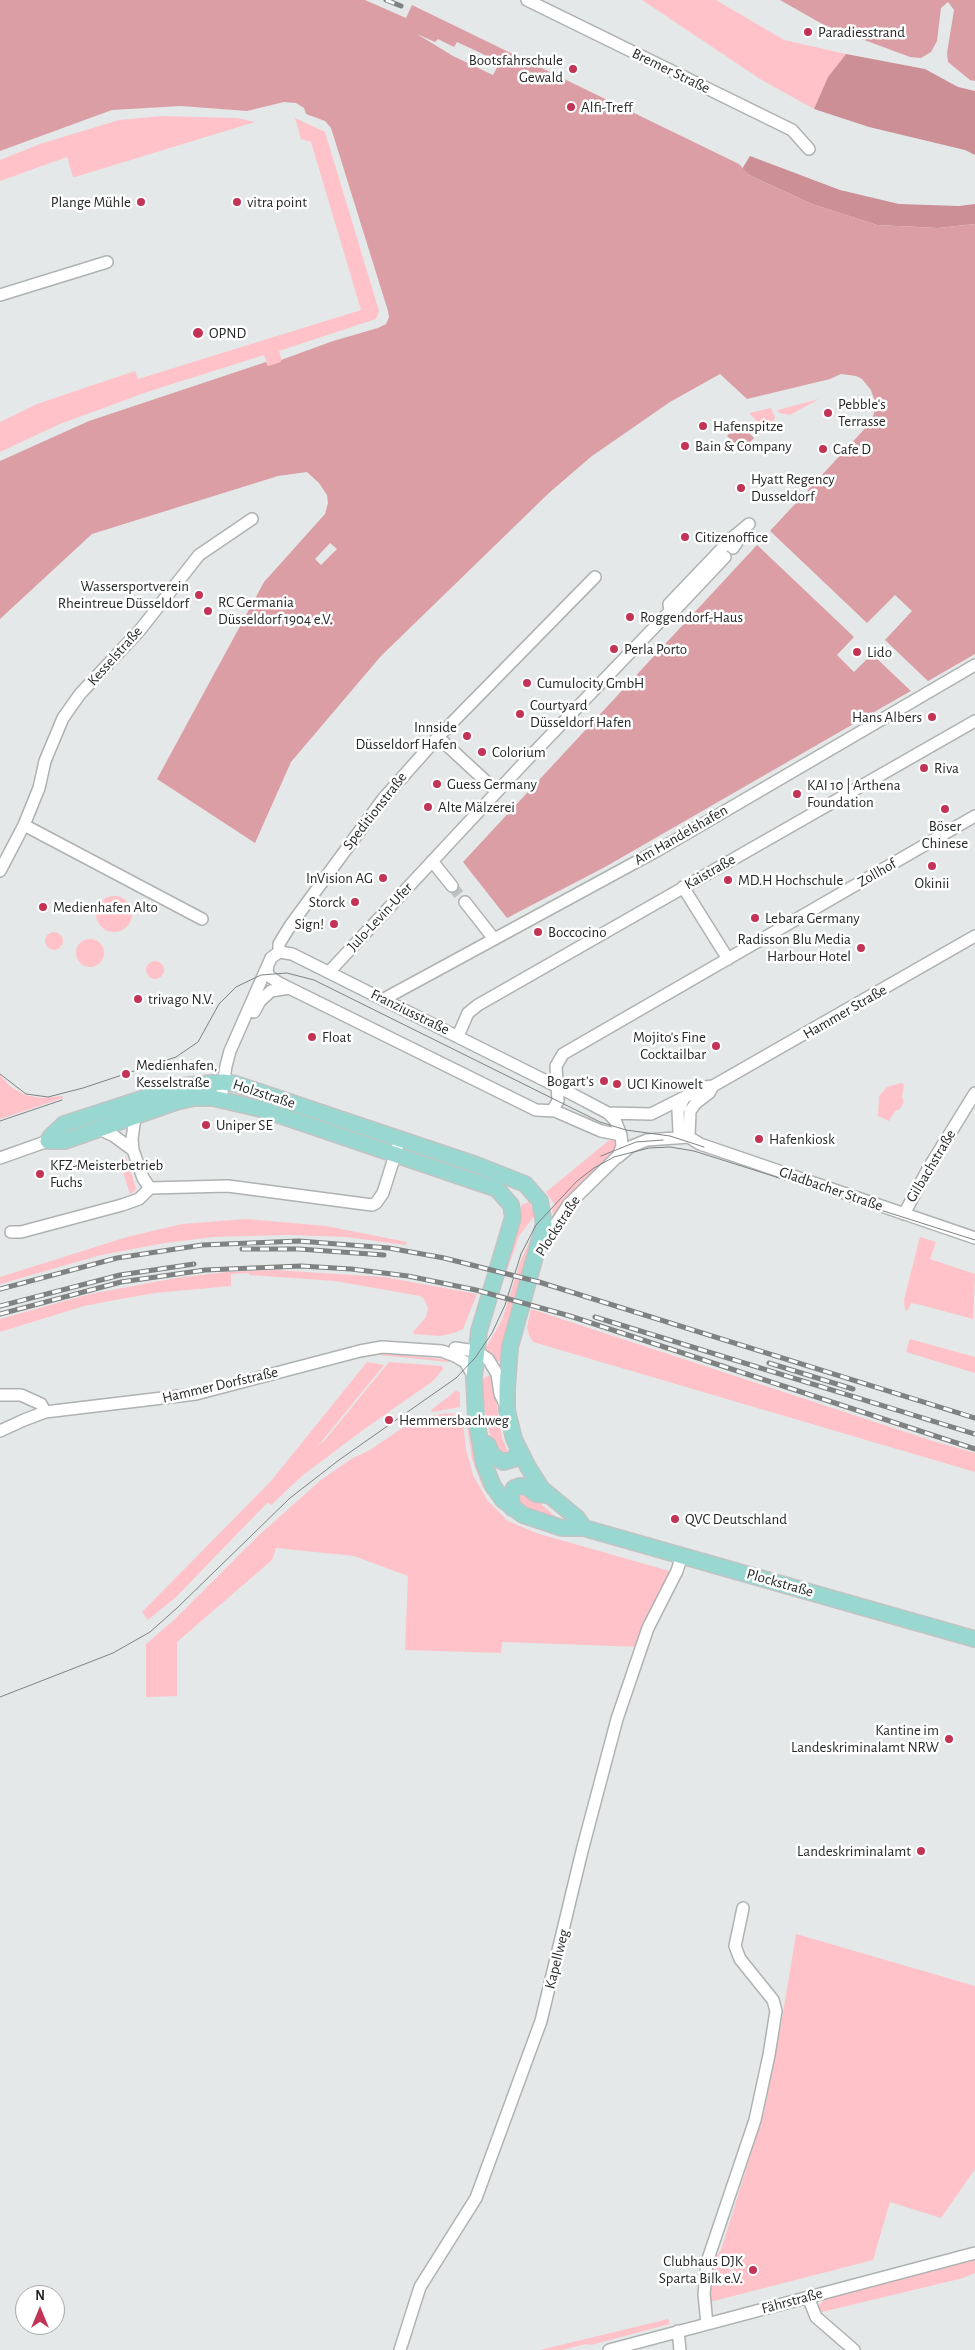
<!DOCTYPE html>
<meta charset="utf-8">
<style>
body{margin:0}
#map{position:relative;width:975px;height:2350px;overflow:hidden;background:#e4e8e8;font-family:"Alegreya Sans",sans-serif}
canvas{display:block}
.north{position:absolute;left:15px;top:2285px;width:50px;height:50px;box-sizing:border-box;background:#fff;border:1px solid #a8a9a9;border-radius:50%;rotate:0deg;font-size:14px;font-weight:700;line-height:20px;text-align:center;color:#262828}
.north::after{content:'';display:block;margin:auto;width:18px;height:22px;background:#c33356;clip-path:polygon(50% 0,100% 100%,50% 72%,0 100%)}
</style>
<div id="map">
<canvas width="975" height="2350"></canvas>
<div class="north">N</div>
</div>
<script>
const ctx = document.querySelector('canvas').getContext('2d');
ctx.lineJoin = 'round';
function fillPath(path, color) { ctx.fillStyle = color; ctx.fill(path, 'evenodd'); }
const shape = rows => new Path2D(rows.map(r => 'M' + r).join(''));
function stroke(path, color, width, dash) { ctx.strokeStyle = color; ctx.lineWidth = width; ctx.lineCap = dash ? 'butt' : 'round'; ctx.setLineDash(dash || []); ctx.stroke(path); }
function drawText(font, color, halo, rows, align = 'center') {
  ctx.font = font + ' "Alegreya Sans",sans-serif'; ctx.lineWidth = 5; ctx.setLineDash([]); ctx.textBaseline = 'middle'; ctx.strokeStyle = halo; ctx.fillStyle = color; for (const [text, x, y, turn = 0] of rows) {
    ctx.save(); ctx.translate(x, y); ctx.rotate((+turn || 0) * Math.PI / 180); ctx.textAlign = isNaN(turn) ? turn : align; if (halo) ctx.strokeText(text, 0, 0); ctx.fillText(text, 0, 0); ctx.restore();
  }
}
const green = shape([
 [642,0,716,0,784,40,846,54,828,77,814,109,760,79],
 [162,116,237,118,255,122,75,177,73,177,67,157,0,181,0,160,40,144,119,120],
 [295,118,325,132,379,311,376,319,279,351,282,362,268,366,264,355,147,392,60,424,0,452,0,422,37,404,135,371,138,379,361,310,311,142,301,139],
 [819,399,790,415,779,413,778,410],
 [771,408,775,417,772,425,765,430,749,413],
 '96 914a18 18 0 1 1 36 0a18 18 0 1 1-36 0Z',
 '45 941a9 9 0 1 1 18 0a9 9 0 1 1-18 0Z',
 '76 953a14 14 0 1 1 28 0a14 14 0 1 1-28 0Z',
 '146 970a9 9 0 1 1 18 0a9 9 0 1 1-18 0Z',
 [0,1075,11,1087,25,1095,41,1098,62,1096,63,1098,0,1119],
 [901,1083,904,1084,902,1097,904,1102,900,1109,895,1111,889,1121,878,1116,879,1096,887,1087],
 [613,1137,617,1137,617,1146,613,1156,553,1215,552,1209,555,1205,546,1192],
 [126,1156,136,1188,135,1191,130,1194,120,1163],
 [529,1202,535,1215,519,1236,503,1282,520,1220,521,1205],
 [246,1219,326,1226,407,1242,406,1245,346,1237,288,1235,213,1237,165,1243,101,1255,0,1284,0,1277,127,1237,182,1224],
 [533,1234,535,1235,502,1361,496,1361,484,1351,502,1320,521,1260],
 [920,1237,936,1242,930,1259,975,1274,973,1319,921,1305,911,1303,907,1311,905,1309,904,1300],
 [275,1270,384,1277,477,1294,463,1329,454,1333,440,1336,414,1334,413,1332,426,1317,428,1308,424,1299,420,1296,335,1281,250,1275,248,1273,231,1274,231,1286,155,1293,115,1300,84,1306,0,1332,0,1319,90,1294,176,1278,226,1272],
 [531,1309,936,1442,975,1453,975,1472,533,1342,529,1335,527,1327],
 [910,1339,975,1357,975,1373,906,1352],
 [371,1354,392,1354,451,1360,448,1362],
 [367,1362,384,1365,317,1447,325,1440,389,1362,442,1366,443,1369,433,1381,363,1430,302,1476,271,1505,268,1502,176,1597,148,1620,142,1612,271,1481],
 [492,1374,502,1438,507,1450,505,1454,502,1454,492,1443,482,1399,480,1380],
 [457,1390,460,1393,460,1407,433,1412,431,1410],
 [448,1413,462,1416,466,1449,473,1475,487,1500,508,1521,536,1533,673,1572,640,1647,502,1642,501,1653,405,1650,408,1576,354,1556,276,1548,272,1560,177,1642,177,1696,146,1697,146,1644,175,1619,259,1535,321,1480,351,1459,370,1450,417,1418],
 [466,1419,469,1421,475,1459,486,1487,483,1488,472,1459],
 [524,1493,532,1496,558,1519,521,1505,518,1498],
 [796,1934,975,1986,975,2169,941,2218,890,2202,873,2260,710,2302,713,2261,721,2250,764,2112,781,2025],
 [975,2259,975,2273,963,2278,818,2313,816,2310,824,2299],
 [668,2319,670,2324,591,2345,586,2344,562,2350,540,2350]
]);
const forest = shape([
 [846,54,925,69,958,87,975,91,975,155,965,150,869,127,814,109,828,77],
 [750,156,840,190,899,204,959,206,975,204,975,224,938,228,877,225,812,204,749,175,742,169]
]);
const water = shape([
 [0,0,365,0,406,18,412,5,739,164,749,175,812,204,877,225,938,228,975,224,975,654,605,867,507,918,463,862,871,422,874,413,874,399,871,390,862,379,856,376,841,374,830,379,747,399,720,374,670,402,592,456,550,492,381,656,291,762,255,843,157,779,264,582,325,514,328,503,327,495,319,483,307,472,278,476,92,534,0,619,0,461,89,421,266,362,268,366,281,362,281,360,333,341,378,328,386,324,389,317,388,311,331,128,325,121,306,114,304,108,296,103,284,102,247,111,181,106,112,110,0,151],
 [780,0,975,0,975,81,970,80,948,62,947,53,954,10,948,2,941,8,937,41,931,52,921,58,910,57,824,25],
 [739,423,754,438,742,450,727,436]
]);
const pier = shape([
 [417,34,435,42,438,39,454,47,457,42,500,62,493,75,453,56],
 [768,529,867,623,895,595,912,611,885,640,930,683,913,693,872,654,854,672,837,655,854,637,755,543],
 [330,543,337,549,321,565,315,559]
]);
const minorTunnel = shape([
 [452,886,465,902]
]);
const minor = shape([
 [527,0,792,130,809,149],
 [0,295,107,262],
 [733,548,744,532],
 [670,611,675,610,725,557],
 [438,737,492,787],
 [24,825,202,919],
 [432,861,452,886],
 [0,871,24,825,39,788,45,761,63,718,80,694,140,630,199,555,252,519],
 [683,887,728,959],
 [465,902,494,939],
 [279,952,279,944,290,926,383,799,438,737,595,577],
 [268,965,267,971,269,976,279,983,536,1110,555,1111,601,1131,621,1135],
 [329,972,521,766,670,611,669,604,731,539,749,524],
 [384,999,660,849,975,665],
 [254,1012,260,1001,271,991,289,988],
 [458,1036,468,1013,478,1005,975,721],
 [684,1098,678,1111,679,1131,700,1144,975,1238],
 [221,1099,226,1066,230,1051,271,958,279,952,292,954,570,1093,608,1113,615,1120,621,1135,622,1146,618,1156,569,1204,541,1246],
 [552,1111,558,1101,556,1066,563,1054,975,816],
 [608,1113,651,1114,705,1087,713,1086,975,936],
 [135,1117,132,1139,133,1150,143,1178,150,1188],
 [101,1130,114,1136,133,1150],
 [689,1137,690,1111,696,1103,709,1093,713,1086],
 [618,1157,630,1147,647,1140,689,1137],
 [0,1158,48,1141],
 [904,1214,928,1169,975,1093],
 [11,1232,21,1232,122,1205,139,1199,150,1188,228,1186,372,1205,376,1203,383,1193,400,1139],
 [455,1348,476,1351,488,1359,497,1374,500,1394,506,1406],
 [0,1395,21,1395,41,1404,45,1412],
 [0,1431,24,1420,45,1412,196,1394,360,1351,382,1347,442,1351,455,1356,465,1362,474,1377],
 [808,2297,816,2317,854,2350],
 [707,2324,704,2294,707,2262,755,2120,769,2055,776,2011,773,2000,740,1959,735,1946,743,1908],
 [678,2331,680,2350],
 [400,2350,420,2287,476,2198,541,2021,582,1851,617,1719,648,1628,677,1571,682,1555],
 [609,2350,975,2253]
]);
const major = shape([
 [481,1441,488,1445,492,1455,503,1462,514,1459,519,1449],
 [512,1508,511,1494,514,1488,520,1486,527,1487,536,1494,548,1495],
 [584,1528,577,1518,542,1489,528,1467,514,1439,507,1410,507,1388,510,1347,544,1224,540,1201,525,1184,477,1165,236,1084,223,1082,181,1086,64,1124,51,1136,48,1141,65,1141,176,1102,194,1098,213,1098,261,1109,497,1189,511,1205,513,1217,479,1331,474,1377,476,1418,484,1464,493,1486,503,1500,523,1515,562,1528,584,1528,975,1639]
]);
const tram = shape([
 [0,1074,26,1094,48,1097,83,1088,176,1057,198,1042,219,1004,236,987,261,975,287,973,314,980,600,1122,626,1130,670,1136,704,1147],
 [0,1121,62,1100],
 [601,1156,636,1142,663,1140],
 [0,1697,113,1653,150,1632,177,1608,290,1498,339,1460,456,1378,475,1358,492,1333,505,1305,521,1254,536,1225,577,1181,594,1168,614,1157,649,1148,670,1147,694,1151,975,1240]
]);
const rail = shape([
 [386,0,401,6],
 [242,1249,299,1249,384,1255],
 [0,1289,117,1258,202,1245,299,1241,389,1248,444,1258,539,1282,975,1418],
 [0,1306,120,1275,194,1264],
 [0,1314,121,1282,205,1270,301,1266,351,1269,408,1276,476,1290,570,1316,975,1449],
 [595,1317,975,1434],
 [769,1363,853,1389]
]);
const markers = [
 [808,32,5,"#c33356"],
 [573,69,5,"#c33356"],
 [571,107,5,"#c33356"],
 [141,202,5,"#c33356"],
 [237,202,5,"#c33356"],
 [198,333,6,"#c33356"],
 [828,413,5,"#c33356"],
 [703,426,5,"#c33356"],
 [685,446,5,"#c33356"],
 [823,449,5,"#c33356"],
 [741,488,5,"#c33356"],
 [685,537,5,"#c33356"],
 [199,595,5,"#c33356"],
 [208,611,5,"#c33356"],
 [630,617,5,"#c33356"],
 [614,649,5,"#c33356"],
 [857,652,5,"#c33356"],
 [527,683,5,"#c33356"],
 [520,714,5,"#c33356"],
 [932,717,5,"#c33356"],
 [467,736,5,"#c33356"],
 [482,752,5,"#c33356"],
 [924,768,5,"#c33356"],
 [437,784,5,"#c33356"],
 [797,794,5,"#c33356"],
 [428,807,5,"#c33356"],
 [945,809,5,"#c33356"],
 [932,866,5,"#c33356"],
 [383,878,5,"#c33356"],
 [728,880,5,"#c33356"],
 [355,902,5,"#c33356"],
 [43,907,5,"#c33356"],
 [755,918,5,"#c33356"],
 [334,924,5,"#c33356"],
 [538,932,5,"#c33356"],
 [861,948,5,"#c33356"],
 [138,999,5,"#c33356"],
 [312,1037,5,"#c33356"],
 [716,1046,5,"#c33356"],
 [126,1074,5,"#c33356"],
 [604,1081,5,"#c33356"],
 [617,1084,5,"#c33356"],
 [206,1125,5,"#c33356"],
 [759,1139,5,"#c33356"],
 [40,1174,5,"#c33356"],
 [389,1420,5,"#c33356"],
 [675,1519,5,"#c33356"],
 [949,1739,5,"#c33356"],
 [921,1851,5,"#c33356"],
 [753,2270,5,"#c33356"]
];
const poiNames = [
 ["Paradiesstrand",818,32],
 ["Bootsfahrschule",563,60,"right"],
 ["Gewald",563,77,"right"],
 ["Alfi-Treff",581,107],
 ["Plange Mühle",131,202,"right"],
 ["vitra point",247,202],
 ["OPND",209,333],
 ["Pebble's",838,404],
 ["Terrasse",838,421],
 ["Hafenspitze",713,426],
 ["Bain & Company",695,446],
 ["Cafe D",833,449],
 ["Hyatt Regency",751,479],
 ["Dusseldorf",751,496],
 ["Citizenoffice",695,537],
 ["Wassersportverein",189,586,"right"],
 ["Rheintreue Düsseldorf",189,603,"right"],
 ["RC Germania",218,602],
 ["Düsseldorf 1904 e.V.",218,619],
 ["Roggendorf-Haus",640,617],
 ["Perla Porto",624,649],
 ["Lido",867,652],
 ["Cumulocity GmbH",537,683],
 ["Courtyard",530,705],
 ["Düsseldorf Hafen",530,722],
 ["Hans Albers",922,717,"right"],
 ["Innside",457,727,"right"],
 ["Düsseldorf Hafen",457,744,"right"],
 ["Colorium",492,752],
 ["Riva",934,768],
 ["Guess Germany",447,784],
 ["KAI 10 | Arthena",807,785],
 ["Foundation",807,802],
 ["Alte Mälzerei",438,807],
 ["Böser",945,826,"center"],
 ["Chinese",945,843,"center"],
 ["InVision AG",373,878,"right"],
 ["MD.H Hochschule",738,880],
 ["Okinii",932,883,"center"],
 ["Storck",345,902,"right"],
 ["Medienhafen Alto",53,907],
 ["Lebara Germany",765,918],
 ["Sign!",324,924,"right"],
 ["Boccocino",548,932],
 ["Radisson Blu Media",851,939,"right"],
 ["Harbour Hotel",851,956,"right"],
 ["trivago N.V.",148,999],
 ["Float",322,1037],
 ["Mojito's Fine",706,1037,"right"],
 ["Cocktailbar",706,1054,"right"],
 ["Medienhafen,",136,1065],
 ["Kesselstraße",136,1082],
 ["Bogart's",594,1081,"right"],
 ["UCI Kinowelt",627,1084],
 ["Uniper SE",216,1125],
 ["Hafenkiosk",769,1139],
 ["KFZ-Meisterbetrieb",50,1165],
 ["Fuchs",50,1182],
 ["Hemmersbachweg",399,1420],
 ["QVC Deutschland",685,1519],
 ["Kantine im",939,1730,"right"],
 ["Landeskriminalamt NRW",939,1747,"right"],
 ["Landeskriminalamt",911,1851,"right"],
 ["Clubhaus DJK",743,2261,"right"],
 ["Sparta Bilk e.V.",743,2278,"right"]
];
const streetNames = [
 ["Bremer Straße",671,71,26],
 ["Kesselstraße",115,656,-48],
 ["Speditionstraße",375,811,-52],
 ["Am Handelshafen",681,835,-30],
 ["Kaistraße",710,872,-30],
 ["Zollhof",877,873,-30],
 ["Julo-Levin-Ufer",380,917,-47],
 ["Franziusstraße",410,1012,26],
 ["Hammer Straße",845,1012,-30],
 ["Holzstraße",264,1094,18],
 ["Gilbachstraße",931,1166,-59],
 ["Gladbacher Straße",831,1189,19],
 ["Plockstraße",558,1226,-57],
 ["Hammer Dorfstraße",220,1385,-13],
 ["Plockstraße",780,1583,16],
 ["Kapellweg",557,1959,-76],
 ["Fährstraße",792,2301,-15]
];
fillPath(green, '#fec2c8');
fillPath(forest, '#cc8f96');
fillPath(water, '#dc9ea5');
fillPath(pier, '#e4e8e8');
stroke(minorTunnel, '#bec2c2', 11, [11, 5.5]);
stroke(minor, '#aeb2b1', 14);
stroke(major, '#c2c3c3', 18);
stroke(minor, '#fff', 11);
stroke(major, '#98d8d1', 15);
stroke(tram, '#7f8282', 1);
stroke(rail, '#7f8282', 5);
stroke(rail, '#fff', 3, [9]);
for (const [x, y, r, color] of markers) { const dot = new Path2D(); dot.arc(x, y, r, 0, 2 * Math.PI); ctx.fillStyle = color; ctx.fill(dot); stroke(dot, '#fff', 2); }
drawText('15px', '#262828', '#fff', poiNames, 'left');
drawText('15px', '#262828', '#fff', streetNames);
</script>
